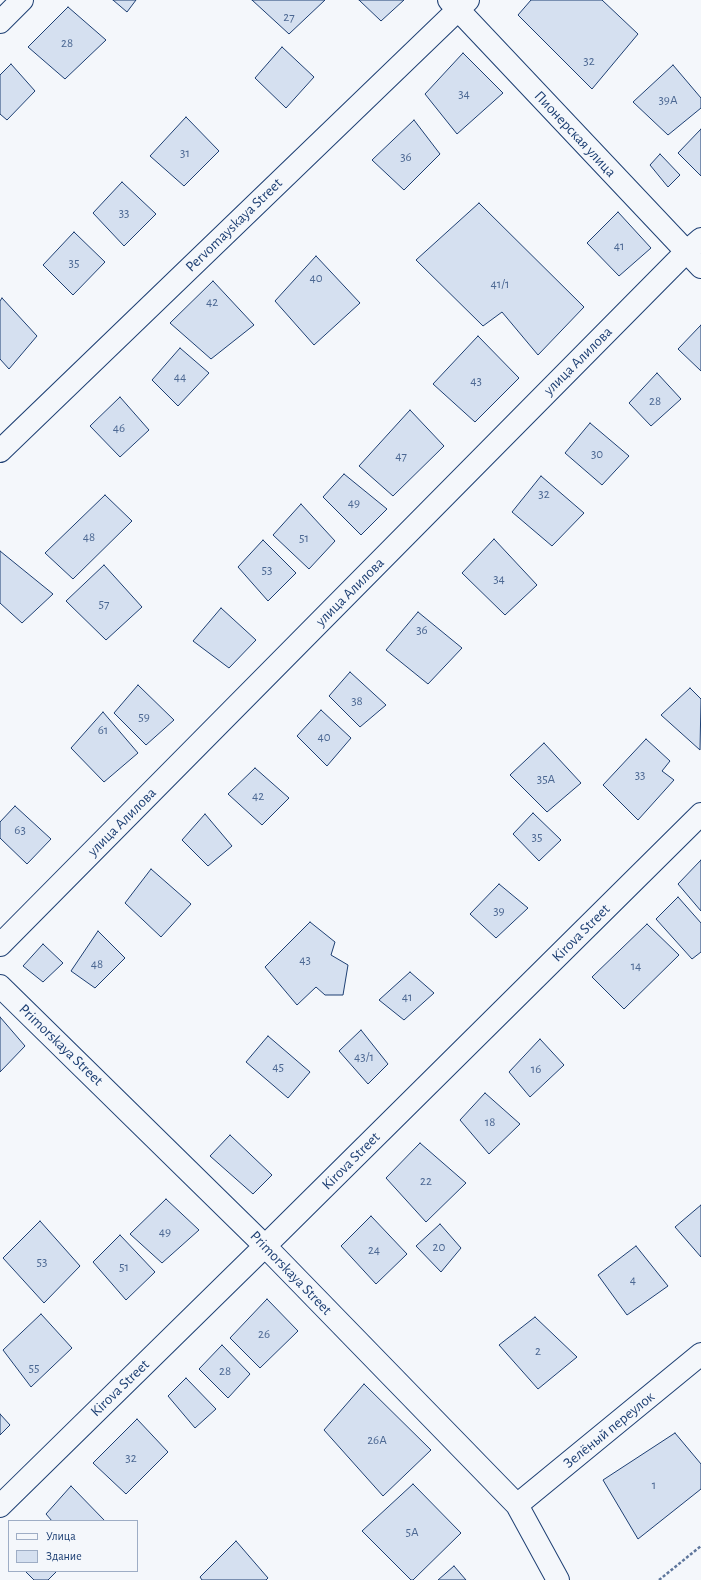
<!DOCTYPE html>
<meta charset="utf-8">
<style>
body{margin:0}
#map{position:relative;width:701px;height:1580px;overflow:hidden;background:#f4f7fb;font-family:"Alegreya Sans",sans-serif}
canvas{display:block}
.legend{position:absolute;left:8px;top:1520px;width:130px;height:52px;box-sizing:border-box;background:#f4f7fb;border:1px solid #9eadc5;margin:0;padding:5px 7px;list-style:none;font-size:12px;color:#1d3f73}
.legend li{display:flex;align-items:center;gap:8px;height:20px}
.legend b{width:20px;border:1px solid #9eadc5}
</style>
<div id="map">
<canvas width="701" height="1580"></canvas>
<ul class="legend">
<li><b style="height:5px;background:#f4f7fb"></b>Улица</li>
<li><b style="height:11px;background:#d5e0f0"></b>Здание</li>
</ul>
</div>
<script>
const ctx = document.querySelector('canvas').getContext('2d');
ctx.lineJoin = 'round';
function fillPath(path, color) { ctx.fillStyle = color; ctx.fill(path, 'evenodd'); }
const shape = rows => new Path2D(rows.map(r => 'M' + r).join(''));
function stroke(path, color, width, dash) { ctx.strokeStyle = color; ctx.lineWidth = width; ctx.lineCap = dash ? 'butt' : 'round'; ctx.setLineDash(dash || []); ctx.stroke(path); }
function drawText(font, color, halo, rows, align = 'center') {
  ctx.font = font + ' "Alegreya Sans",sans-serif'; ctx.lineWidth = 3; ctx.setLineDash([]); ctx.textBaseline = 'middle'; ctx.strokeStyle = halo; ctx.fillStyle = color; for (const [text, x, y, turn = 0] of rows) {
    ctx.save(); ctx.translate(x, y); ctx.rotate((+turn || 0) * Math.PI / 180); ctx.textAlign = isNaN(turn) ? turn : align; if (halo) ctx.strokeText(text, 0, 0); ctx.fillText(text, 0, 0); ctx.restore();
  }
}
const building = shape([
 [113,0,136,0,127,12,113,0],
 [252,0,325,0,289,34,252,0],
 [359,0,404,0,381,21,359,0],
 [531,0,602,0,638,34,592,89,518,15,531,0],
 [68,7,106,40,65,79,28,47,68,7],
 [282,47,314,77,286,108,255,78,282,47],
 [463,53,503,93,457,134,425,94,463,53],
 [11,64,35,91,7,120,0,114,0,75,11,64],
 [673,65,701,98,701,108,668,135,633,102,673,65],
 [186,117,219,151,184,186,150,156,186,117],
 [414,120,440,154,404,190,372,160,414,120],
 [701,129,701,176,678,153,701,129],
 [660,154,680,175,668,187,650,165,660,154],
 [122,182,156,214,124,246,93,213,122,182],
 [479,203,584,307,538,355,502,312,483,326,416,260,479,203],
 [618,212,651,248,619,276,587,243,618,212],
 [74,232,105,262,73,295,43,265,74,232],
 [316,256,360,303,314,345,275,301,316,256],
 [213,281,254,325,211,359,170,323,213,281],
 [2,298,37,336,9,369,0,359,0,301,2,298],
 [701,325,701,371,678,349,701,325],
 [478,336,519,378,475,422,433,384,478,336],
 [180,348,209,373,178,406,152,380,180,348],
 [657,373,681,399,651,426,629,403,657,373],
 [120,397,149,430,120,457,90,426,120,397],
 [410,410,444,446,393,496,359,466,410,410],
 [590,423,629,456,602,485,565,453,590,423],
 [344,474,387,509,361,535,323,497,344,474],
 [541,476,584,513,552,546,512,512,541,476],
 [105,495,132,521,73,579,45,553,105,495],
 [301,504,335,541,309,569,273,535,301,504],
 [494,539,537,585,505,615,462,573,494,539],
 [263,540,296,573,268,601,238,567,263,540],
 [0,551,53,594,22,623,0,603,0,551],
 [104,565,142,607,106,640,66,601,104,565],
 [221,608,256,640,229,668,193,641,221,608],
 [418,612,462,648,428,684,386,650,418,612],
 [350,672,386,705,360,727,329,696,350,672],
 [138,685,174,720,146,745,114,713,138,685],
 [690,688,701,699,700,750,661,715,690,688],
 [321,710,351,738,327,766,297,736,321,710],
 [103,712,138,753,104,782,71,748,103,712],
 [646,739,670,761,662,771,674,780,638,820,603,785,646,739],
 [544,743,581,783,547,812,510,775,544,743],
 [255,768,289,798,262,825,228,794,255,768],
 [15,806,51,839,27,864,0,838,0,822,15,806],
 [533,813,561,840,539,861,513,834,533,813],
 [205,814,232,846,208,866,182,840,205,814],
 [701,860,701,911,678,884,701,860],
 [151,869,191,904,161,937,125,903,151,869],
 [499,884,528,908,496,938,470,914,499,884],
 [678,897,701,923,701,952,692,959,656,919,678,897],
 [310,922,335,942,331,955,348,965,343,995,325,995,316,987,297,1005,265,967,310,922],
 [647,924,679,955,624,1009,592,977,647,924],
 [98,931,125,958,95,988,71,971,98,931],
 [43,944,63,963,43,982,23,966,43,944],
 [410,972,434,993,404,1020,379,1000,410,972],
 [0,1017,25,1046,0,1072,0,1017],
 [361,1030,388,1064,368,1084,339,1051,361,1030],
 [268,1036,310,1072,288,1098,246,1062,268,1036],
 [540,1039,564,1065,530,1097,509,1072,540,1039],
 [485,1093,520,1124,489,1154,460,1120,485,1093],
 [230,1135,272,1175,253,1194,210,1156,230,1135],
 [420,1143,466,1183,426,1222,386,1178,420,1143],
 [166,1199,199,1230,162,1263,130,1234,166,1199],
 [701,1205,701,1257,675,1227,701,1205],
 [371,1216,407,1254,376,1284,341,1246,371,1216],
 [40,1221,80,1266,44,1303,3,1258,40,1221],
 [440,1224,461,1248,441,1272,416,1246,440,1224],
 [120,1235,155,1272,126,1300,93,1262,120,1235],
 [636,1246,668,1286,627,1315,598,1275,636,1246],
 [267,1299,298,1331,260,1368,230,1338,267,1299],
 [41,1314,72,1348,31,1387,3,1350,41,1314],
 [535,1317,577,1357,538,1389,499,1345,535,1317],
 [222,1345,250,1374,228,1398,199,1369,222,1345],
 [186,1378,216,1409,195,1428,168,1396,186,1378],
 [364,1384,431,1450,383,1496,324,1430,364,1384],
 [0,1414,10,1425,0,1435,0,1414],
 [137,1419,168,1452,126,1494,93,1463,137,1419],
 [675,1433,701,1464,701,1489,638,1539,603,1480,675,1433],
 [413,1484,461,1533,413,1580,411,1580,362,1531,413,1484],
 [71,1486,105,1521,52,1521,46,1514,71,1486],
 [236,1541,268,1578,266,1580,202,1580,200,1577,236,1541],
 [454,1566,466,1580,438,1580,454,1566],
 [25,1571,57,1571,48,1580,34,1580,25,1571]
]);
const path = shape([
 [659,1580,701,1546]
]);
const minor = shape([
 [449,0,701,267],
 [0,22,22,0],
 [0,451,468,0],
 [0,945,686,252,701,239],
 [0,986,265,1246,517,1505,558,1580],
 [517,1505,701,1354],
 [0,1506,265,1246,701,814]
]);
const numberNames = [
 ["27",289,17],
 ["28",67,43],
 ["32",589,61],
 ["34",464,94],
 ["39А",668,100],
 ["31",185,153],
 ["36",406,157],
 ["33",124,213],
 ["41",619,246],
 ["35",74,263],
 ["40",316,278],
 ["41/1",500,284],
 ["42",212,302],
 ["44",180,377],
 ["43",476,381],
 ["28",655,401],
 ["46",119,428],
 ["30",597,454],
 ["47",401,456],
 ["32",544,494],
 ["49",354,503],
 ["48",89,537],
 ["51",304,538],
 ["53",267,570],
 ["34",499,579],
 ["57",104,604],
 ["36",422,630],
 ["38",357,701],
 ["59",144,717],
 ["61",103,730],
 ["40",324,737],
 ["33",640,775],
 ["35А",546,779],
 ["42",258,796],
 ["63",20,830],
 ["35",537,837],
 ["39",499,911],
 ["43",305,960],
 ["48",97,964],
 ["14",636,966],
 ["41",407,997],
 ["43/1",364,1057],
 ["45",278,1067],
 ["16",536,1069],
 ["18",490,1122],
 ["22",426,1181],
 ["49",165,1232],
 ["20",439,1247],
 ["24",374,1250],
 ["53",42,1262],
 ["51",124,1267],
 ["4",633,1280],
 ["26",264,1334],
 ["2",538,1351],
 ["55",34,1368],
 ["28",225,1371],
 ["26А",377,1440],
 ["32",131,1458],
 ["1",654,1485],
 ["5А",412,1532]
];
const streetNames = [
 ["Пионерская улица",575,134,47],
 ["Pervomayskaya Street",234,225,-44],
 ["улица Алилова",578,361,-45],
 ["улица Алилова",350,592,-45],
 ["улица Алилова",122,822,-45],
 ["Kirova Street",581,933,-45],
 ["Primorskaya Street",61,1045,44],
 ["Kirova Street",351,1161,-45],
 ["Primorskaya Street",291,1273,46],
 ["Kirova Street",120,1388,-44],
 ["Зелёный переулок",609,1430,-39]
];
fillPath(building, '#d5e0f0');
stroke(building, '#1d3f73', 1);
stroke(minor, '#1d3f73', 24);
stroke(path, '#5e769c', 2.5, [3, 2]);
stroke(minor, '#f4f7fb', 22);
drawText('13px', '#4b6792', null, numberNames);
drawText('15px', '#1d3f73', '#f4f7fb', streetNames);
</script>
